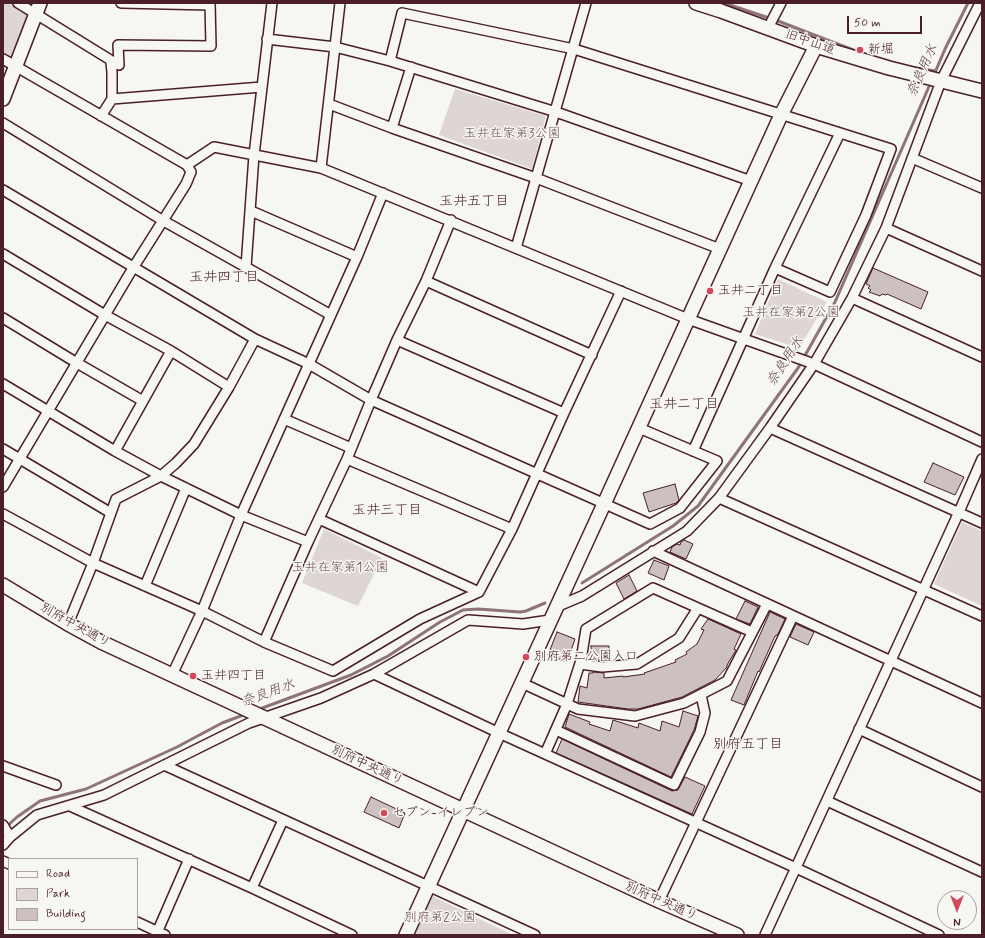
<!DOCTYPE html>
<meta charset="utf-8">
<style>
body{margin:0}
#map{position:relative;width:985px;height:938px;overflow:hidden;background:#f6f6f2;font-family:Mynerve,sans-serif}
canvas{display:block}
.frame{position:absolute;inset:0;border:4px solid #4a1f2b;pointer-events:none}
.legend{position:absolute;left:8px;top:858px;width:130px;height:72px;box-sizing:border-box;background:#f6f6f2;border:1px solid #b1a0a2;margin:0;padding:5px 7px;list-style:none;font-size:12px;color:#4a1f2b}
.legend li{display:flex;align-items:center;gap:8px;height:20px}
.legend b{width:20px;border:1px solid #b1a0a2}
.north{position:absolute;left:937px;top:890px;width:40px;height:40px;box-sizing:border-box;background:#f6f6f2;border:1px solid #b1a0a2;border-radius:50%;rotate:180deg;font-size:11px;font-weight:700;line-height:16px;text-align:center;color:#4a1f2b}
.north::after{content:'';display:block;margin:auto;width:14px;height:18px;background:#d1495b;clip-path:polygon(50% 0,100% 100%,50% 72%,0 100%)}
.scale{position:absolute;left:847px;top:16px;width:75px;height:18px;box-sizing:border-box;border:2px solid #4a1f2b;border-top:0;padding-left:5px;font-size:12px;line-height:14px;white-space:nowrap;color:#4a1f2b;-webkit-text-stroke:3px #f6f6f2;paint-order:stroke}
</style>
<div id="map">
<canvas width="985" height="938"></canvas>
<div class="frame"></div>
<ul class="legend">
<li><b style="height:5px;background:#f6f6f2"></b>Road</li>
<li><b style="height:11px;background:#ddd6d5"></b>Park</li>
<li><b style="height:11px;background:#ccc1c0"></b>Building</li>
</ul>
<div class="north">N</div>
<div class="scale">50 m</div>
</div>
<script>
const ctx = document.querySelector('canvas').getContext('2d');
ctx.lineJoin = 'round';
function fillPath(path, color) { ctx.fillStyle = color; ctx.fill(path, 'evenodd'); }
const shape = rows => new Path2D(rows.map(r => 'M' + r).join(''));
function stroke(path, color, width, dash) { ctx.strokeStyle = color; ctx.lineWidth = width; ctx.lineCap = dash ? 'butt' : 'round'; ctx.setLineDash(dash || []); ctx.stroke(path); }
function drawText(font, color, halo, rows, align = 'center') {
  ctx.font = font + ' Mynerve,"Klee One",sans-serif'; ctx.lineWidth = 3; ctx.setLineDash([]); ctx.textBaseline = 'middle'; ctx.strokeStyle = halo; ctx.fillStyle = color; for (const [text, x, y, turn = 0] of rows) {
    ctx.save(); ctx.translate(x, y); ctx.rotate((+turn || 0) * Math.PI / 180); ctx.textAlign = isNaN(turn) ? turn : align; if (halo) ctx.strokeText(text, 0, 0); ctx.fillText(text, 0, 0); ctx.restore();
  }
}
const green = shape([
 [3,3,34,3,3,84],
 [455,89,546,116,532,169,439,135],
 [778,279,827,302,799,348,755,334],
 [962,522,982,531,982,606,934,584],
 [324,529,382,558,358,606,302,583],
 [432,896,513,935,414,935]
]);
const stream = shape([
 [724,3,778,21,861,53],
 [909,67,936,71],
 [934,75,945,49,968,3],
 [582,583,673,526,698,506,798,368,835,302,931,82],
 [257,710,351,675,388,656,440,622,463,610,478,609,520,612,526,611,545,603],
 [5,828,17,817,40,801,86,789,177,747,222,723,246,714]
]);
const building = shape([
 [873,268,928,292,921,309,887,294,886,295,882,294,880,296,869,292,871,290,868,288,870,286,866,284,873,268],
 [933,463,964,477,955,495,924,482,933,463],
 [675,484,679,500,676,503,649,512,643,493,675,484],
 [684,540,693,544,686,559,670,552,672,547,677,544,680,545,681,542,684,540],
 [654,560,669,566,664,580,648,573,654,560],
 [629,575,637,591,624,599,616,583,629,575],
 [745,601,758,607,750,624,736,619,745,601],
 [770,612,785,619,779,632,776,636,775,636,759,672,758,671,744,705,731,700,770,612],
 [708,619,741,634,734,649,736,650,727,665,727,667,715,680,682,697,638,709,628,709,578,702,580,686,587,688,589,673,593,673,593,672,604,673,604,678,623,676,623,677,645,674,644,673,676,662,675,660,687,654,686,652,697,644,704,630,701,629,708,619],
 [796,624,814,632,808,645,790,637,796,624],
 [557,632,575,639,567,662,548,655,557,632],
 [591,646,609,646,610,660,592,660,591,646],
 [683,711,698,716,694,730,671,777,565,727,569,714,590,722,589,724,610,731,613,720,638,728,639,723,660,731,662,721,679,727,683,711],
 [562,739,672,791,678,790,685,777,705,786,692,814,556,753,562,739],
 [371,797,405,813,399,828,364,812,371,797]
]);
const street = shape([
 [18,3,117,64],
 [121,3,210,5],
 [768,28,781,3],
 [267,39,335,47,390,61,556,112,751,181],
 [3,59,187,165,191,172,186,184,133,268,3,487],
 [390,61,402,13,574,49,891,149,866,215,830,292,775,268],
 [112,99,112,72,111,63,119,65,118,45,211,46,210,3],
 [329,104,392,128,536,178,720,249],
 [101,116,112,99,262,87],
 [3,123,162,220,331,315],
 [392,128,411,67],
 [912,158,982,188],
 [187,165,214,147,321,168,688,319,814,364,982,442],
 [321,168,340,3],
 [3,190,255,339,309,364,371,400,650,524,680,508,717,461,639,428],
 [251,211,357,257],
 [886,228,982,271],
 [516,248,586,3],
 [3,254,105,315,171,351,229,387],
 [246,267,254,155,272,3],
 [426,281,592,355],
 [852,298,982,357],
 [3,318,77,363,143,401],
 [397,340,564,413],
 [3,384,115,451,161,476,241,515,308,542],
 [284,419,351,448],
 [770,428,982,523],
 [3,449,111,513],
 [115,451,171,351],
 [693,451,775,268,840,133],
 [347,459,512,529],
 [719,498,982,616],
 [3,514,93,563,202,611,264,642,333,671,420,619,479,592,512,529,564,413,621,291],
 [319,519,479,592],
 [653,551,982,703],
 [145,586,186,488],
 [556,607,582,596,687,531,719,498,770,428,814,364,852,298,886,228,941,81,980,3],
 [68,624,93,563,116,499,161,476,176,463,194,444,229,387,255,339],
 [264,642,308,542,347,459,371,400,397,340,426,281,451,220],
 [580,664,602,667,637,664,679,638,698,608],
 [374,674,499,733,796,868,939,935],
 [172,675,202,611,241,515,357,257,383,193],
 [522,683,578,709,635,716,684,703,727,681,767,604],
 [859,729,982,787],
 [556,730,674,785,700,732,705,713,701,695],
 [545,754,567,704,581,660,586,629,653,588,752,632],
 [164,765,535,935],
 [3,766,56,785],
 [827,801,982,872],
 [70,806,252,888,352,935],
 [3,825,10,837],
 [3,845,10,837,37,815,104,795,249,723,321,698,374,674,468,620,523,624,550,620],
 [3,861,9,864],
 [252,888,283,820],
 [659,901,793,616],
 [137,922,165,935],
 [156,935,189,859],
 [765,935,959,512,982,459]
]);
const secondary = shape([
 [696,3,721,11,816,46,889,68,982,91],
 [3,99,40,3],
 [3,585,68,624,101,642,659,901,737,935],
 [406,935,604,504,720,249,781,115,816,46]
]);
const markers = [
 [860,50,4,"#d1495b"],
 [710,291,4,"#d1495b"],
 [526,657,4,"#d1495b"],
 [193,676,4,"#d1495b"],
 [384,813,4,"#d1495b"]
];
const streetNames = [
 ["旧中山道",810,43,19],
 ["別府中央通り",75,626,29],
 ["別府中央通り",367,766,25],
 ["別府中央通り",661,902,24]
];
const poiNames = [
 ["新堀",868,50],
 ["玉井二丁目",718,291],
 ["別府第二公園入口",534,657],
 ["玉井四丁目",201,676],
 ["セブン-イレブン",392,813]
];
const parkNames = [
 ["玉井在家第3公園",512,134],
 ["玉井在家第2公園",791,313],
 ["玉井在家第1公園",340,568],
 ["別府第2公園",440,918]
];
const waterNames = [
 ["奈良用水",923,71,-66],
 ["奈良用水",786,362,-57],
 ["奈良用水",268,694,-20]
];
const neighbourhoodNames = [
 ["玉井五丁目",474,202],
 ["玉井四丁目",224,278],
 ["玉井二丁目",684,405],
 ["玉井三丁目",387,511],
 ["別府五丁目",748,745]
];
fillPath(green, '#ddd6d5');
stroke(stream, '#8e747a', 3);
fillPath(building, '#ccc1c0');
stroke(building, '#4a1f2b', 1);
stroke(street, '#4a1f2b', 12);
stroke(secondary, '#4a1f2b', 16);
stroke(street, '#f6f6f2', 9);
stroke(secondary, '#f6f6f2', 13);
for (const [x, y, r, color] of markers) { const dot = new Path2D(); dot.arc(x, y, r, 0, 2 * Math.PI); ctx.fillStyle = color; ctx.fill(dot); stroke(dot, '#f6f6f2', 1.5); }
drawText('13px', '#4a1f2b', '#f6f6f2', streetNames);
drawText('13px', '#4a1f2b', '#f6f6f2', poiNames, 'left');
drawText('13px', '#6f4d56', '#f6f6f2', parkNames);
drawText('italic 14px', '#6c4a52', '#f6f6f2', waterNames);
drawText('14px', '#4a1f2b', '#f6f6f2', neighbourhoodNames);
</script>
